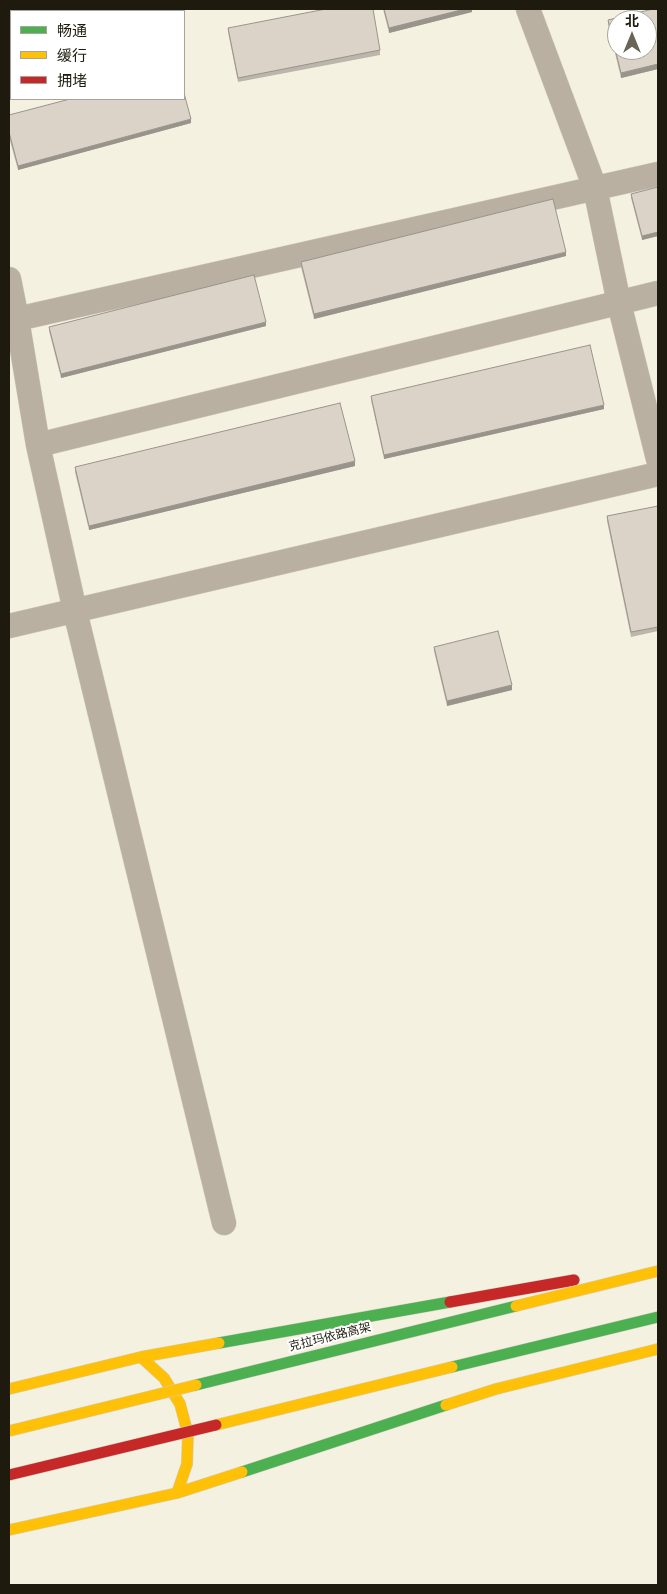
<!DOCTYPE html>
<meta charset="utf-8">
<style>
body{margin:0}
#map{position:relative;width:667px;height:1594px;overflow:hidden;background:#f5f1e1;font-family:Inter,"Noto Sans SC",sans-serif}
canvas{display:block}
.frame{position:absolute;inset:0;border:10px solid #1e1b0e;pointer-events:none}
.legend{position:absolute;left:10px;top:10px;width:175px;height:90px;box-sizing:border-box;background:#fff;border:1px solid #a5a49f;margin:0;padding:6px 9px;list-style:none;font-size:15px;color:#1e1b0e}
.legend li{display:flex;align-items:center;gap:10px;height:25px}
.legend b{width:25px;border:1px solid #a5a49f}
.north{position:absolute;left:607px;top:10px;width:50px;height:50px;box-sizing:border-box;background:#fff;border:1px solid #a5a49f;border-radius:50%;rotate:0deg;font-size:14px;font-weight:700;line-height:20px;text-align:center;color:#1e1b0e}
.north::after{content:'';display:block;margin:auto;width:18px;height:22px;background:#696658;clip-path:polygon(50% 0,100% 100%,50% 72%,0 100%)}
</style>
<div id="map">
<canvas width="667" height="1594"></canvas>
<div class="frame"></div>
<ul class="legend">
<li><b style="height:6px;background:#4caf50"></b>畅通</li>
<li><b style="height:6px;background:#ffc107"></b>缓行</li>
<li><b style="height:6px;background:#c62828"></b>拥堵</li>
</ul>
<div class="north">北</div>
</div>
<script>
const ctx = document.querySelector('canvas').getContext('2d');
ctx.lineJoin = 'round';
const shape = rows => new Path2D(rows.map(r => 'M' + r).join(''));
function stroke(path, color, width, dash) { ctx.strokeStyle = color; ctx.lineWidth = width; ctx.lineCap = dash ? 'butt' : 'round'; ctx.setLineDash(dash || []); ctx.stroke(path); }
function fillPath(path, color) { ctx.fillStyle = color; ctx.fill(path, 'evenodd'); }
function drawText(font, color, halo, rows, align = 'center') {
  ctx.font = font + ' Inter,"Noto Sans SC",sans-serif'; ctx.lineWidth = 4; ctx.setLineDash([]); ctx.textBaseline = 'middle'; ctx.strokeStyle = halo; ctx.fillStyle = color; for (const [text, x, y, turn = 0] of rows) {
    ctx.save(); ctx.translate(x, y); ctx.rotate((+turn || 0) * Math.PI / 180); ctx.textAlign = isNaN(turn) ? turn : align; if (halo) ctx.strokeText(text, 0, 0); ctx.fillText(text, 0, 0); ctx.restore();
  }
}
const street = shape([
 [528,9,595,188,619,303,658,459],
 [9,279,17,319,38,445,75,611,224,1223],
 [17,319,658,174],
 [38,445,658,293],
 [9,626,658,474]
]);
const fast = shape([
 [219,1343,450,1302],
 [242,1472,446,1405]
]);
const slow = shape([
 [141,1357,164,1378,180,1404,188,1434,187,1464,177,1493],
 [9,1389,141,1357,219,1343],
 [446,1405,496,1389,658,1349],
 [9,1530,177,1493,242,1472]
]);
const jam = shape([
 [450,1302,574,1280]
]);
const fastBridge = shape([
 [452,1367,658,1317],
 [196,1385,516,1306]
]);
const slowBridge = shape([
 [516,1306,658,1271],
 [216,1425,452,1367],
 [9,1431,196,1385]
]);
const jamBridge = shape([
 [9,1475,216,1425]
]);
const wall = shape([
 [383,9,472,9,472,12,389,33],
 [658,9,658,69,621,78,608,24,608,20],
 [228,28,380,50,380,55,238,82,228,32],
 [9,115,191,123,18,170,9,137],
 [658,187,658,236,642,240,631,198,631,194],
 [566,256,314,319,301,267,301,262],
 [266,326,61,378,49,331,49,327],
 [371,396,604,409,384,459,371,400],
 [355,466,89,530,75,472,75,467],
 [658,506,658,631,631,637,607,521,607,516],
 [434,647,512,690,447,706,434,651]
]);
const shadedWall = shape([
 [21,9,31,9,25,11,15,11],
 [465,9,472,9,472,12,389,33,389,28],
 [11,13,11,18,9,19,9,14],
 [658,64,658,69,621,78,621,73],
 [191,119,191,123,18,170,18,166],
 [658,232,658,236,642,240,642,236],
 [566,252,566,256,314,319,314,314],
 [266,322,266,326,61,378,61,374],
 [604,405,604,409,384,459,384,455],
 [355,461,355,466,89,530,89,526],
 [512,685,512,690,447,706,447,701]
]);
const building = shape([
 [9,9,21,9,15,11,11,11,11,13,9,14,9,9],
 [326,9,373,9,380,50,238,78,228,28,326,9],
 [384,9,465,9,389,28,384,9],
 [653,9,658,9,658,64,621,73,608,20,653,9],
 [617,20,647,20,647,50,617,50,617,20],
 [184,93,191,119,18,166,9,132,9,115,70,99,184,99,184,93],
 [658,187,658,232,642,236,631,194,658,187],
 [553,199,566,252,314,314,301,262,553,199],
 [254,275,266,322,61,374,49,327,254,275],
 [590,345,604,405,384,455,371,396,590,345],
 [340,403,355,461,89,526,75,467,340,403],
 [658,506,658,627,631,632,607,516,658,506],
 [498,631,512,685,447,701,434,647,498,631]
]);
const streetNames = [
 ["克拉玛依路高架",330,1337,-14]
];
stroke(street, '#d1cec1', 25);
stroke(fast, '#d1cec1', 12);
stroke(slow, '#d1cec1', 12);
stroke(jam, '#d1cec1', 12);
stroke(street, '#bab0a1', 24);
stroke(fast, '#4caf50', 11);
stroke(slow, '#ffc107', 11);
stroke(jam, '#c62828', 11);
stroke(fastBridge, '#d1cec1', 12, []);
stroke(slowBridge, '#d1cec1', 12, []);
stroke(jamBridge, '#d1cec1', 12, []);
stroke(fastBridge, '#4caf50', 11);
stroke(slowBridge, '#ffc107', 11);
stroke(jamBridge, '#c62828', 11);
fillPath(wall, '#bcb5ab');
fillPath(shadedWall, '#99948b');
fillPath(building, '#dbd3c7');
stroke(building, '#99948b', 1);
drawText('12px', '#1e1b0e', '#fff', streetNames);
</script>
